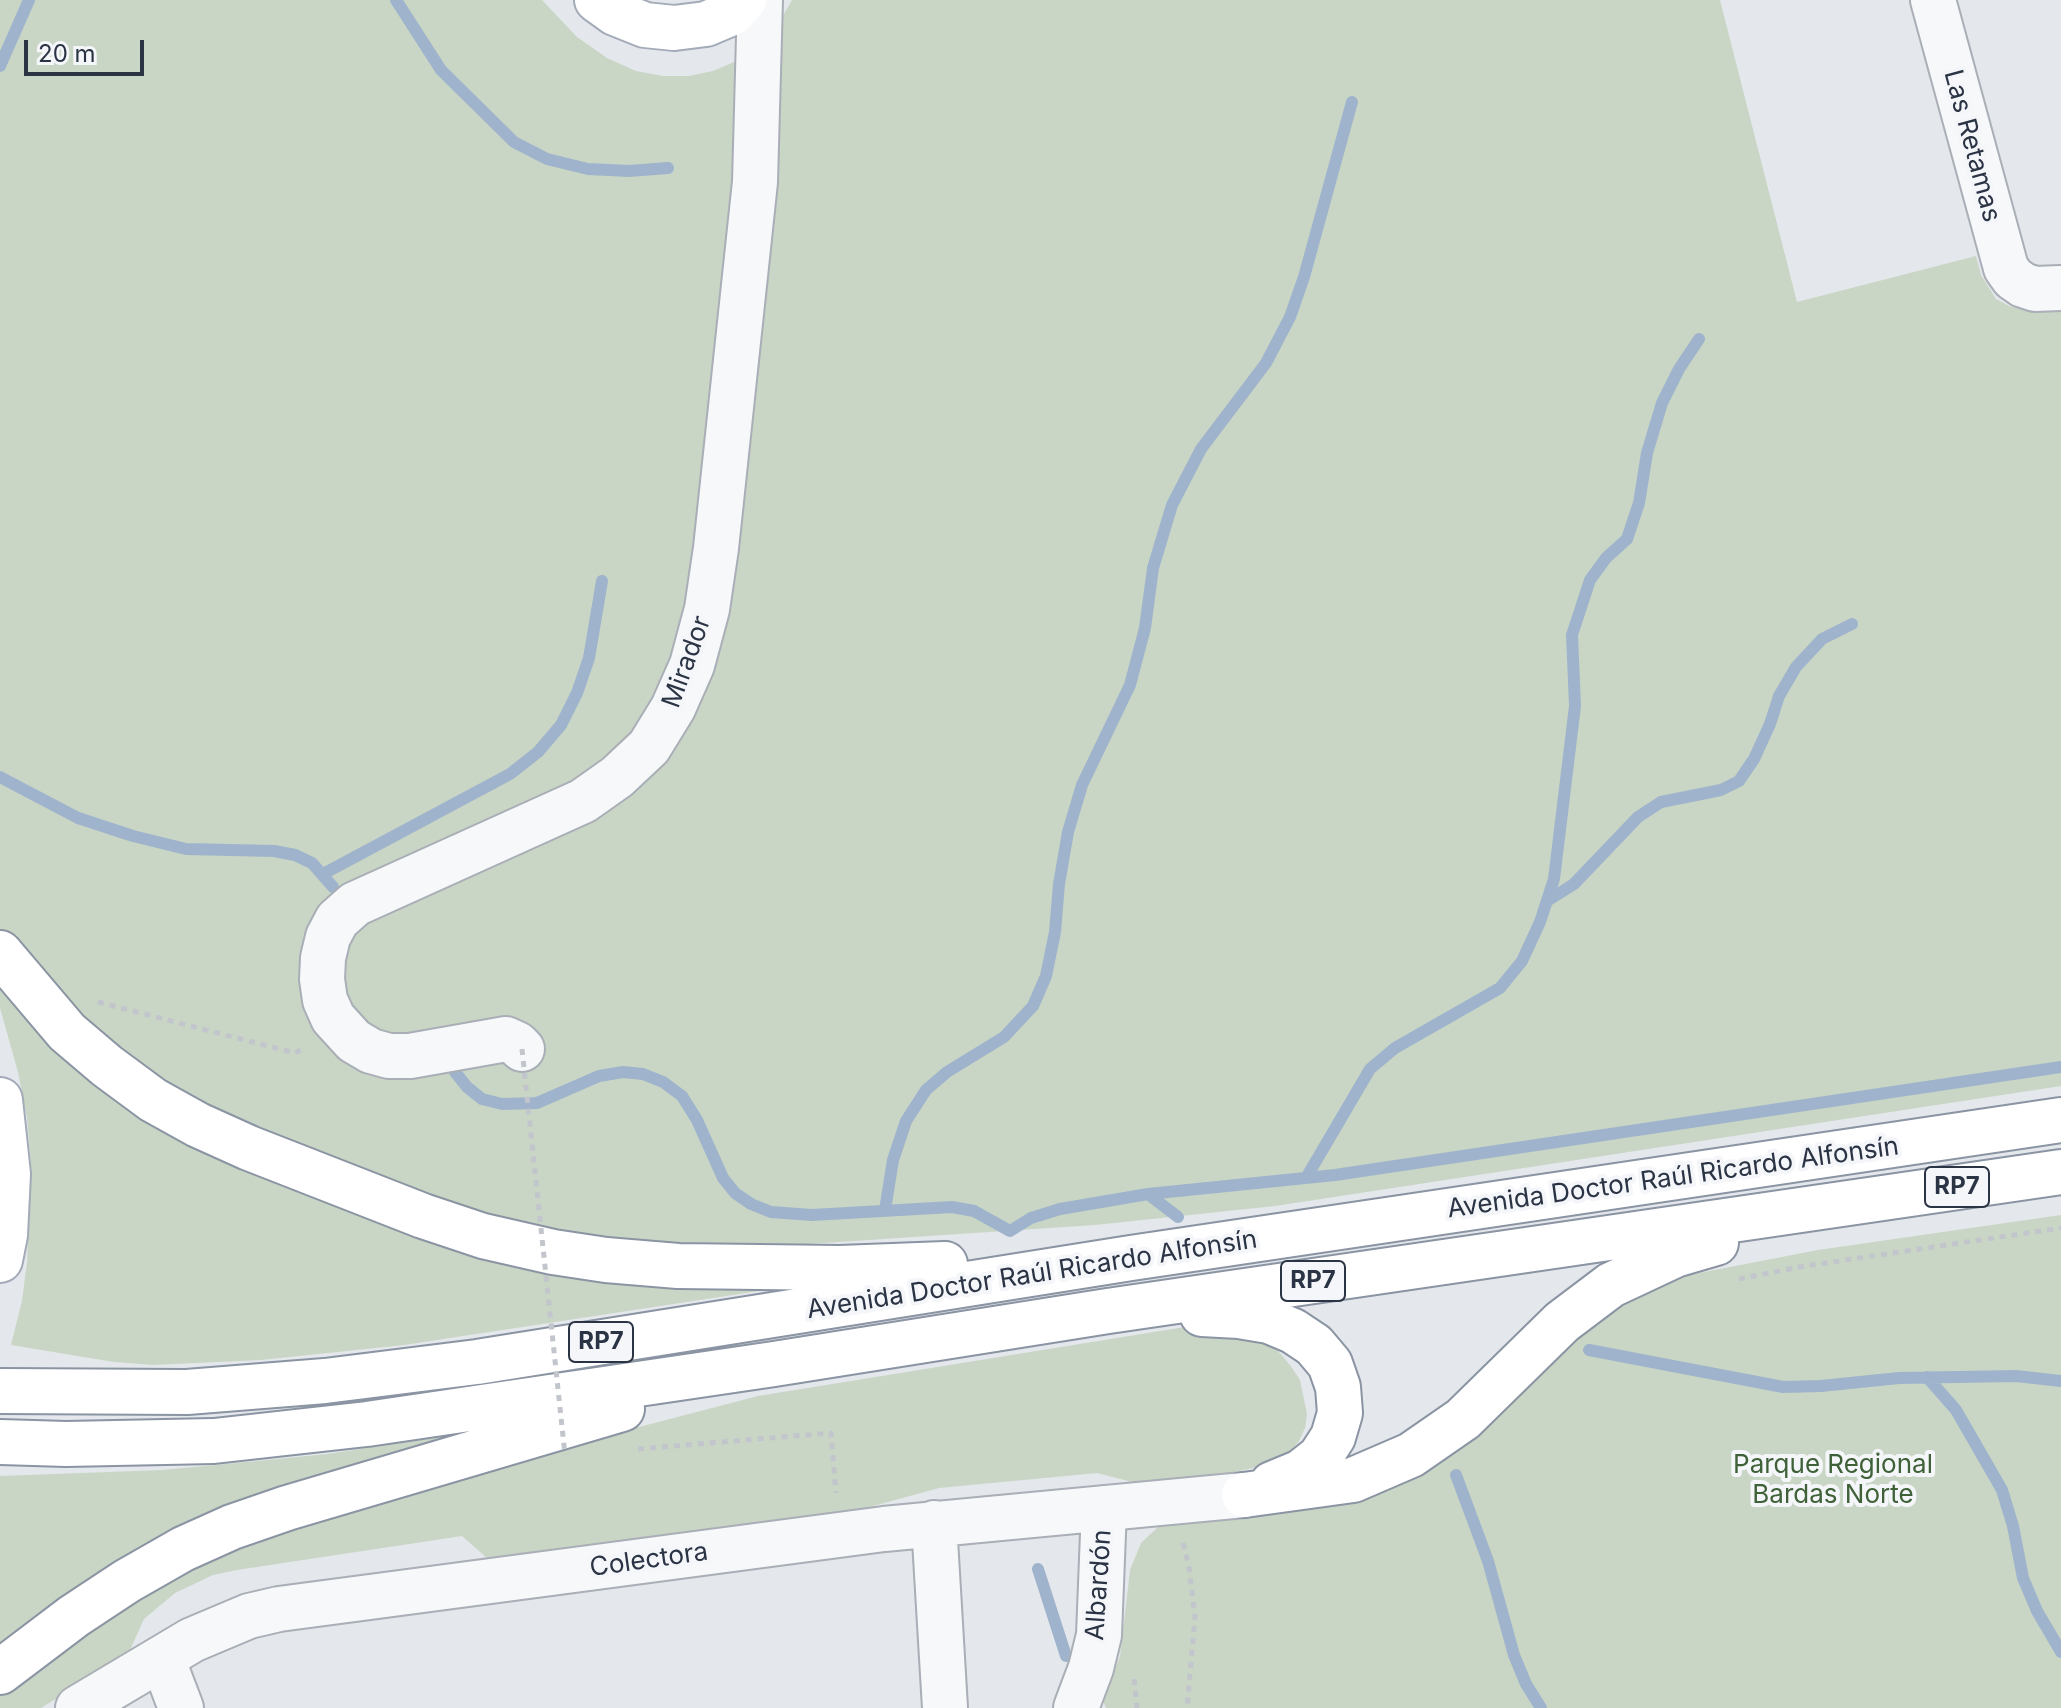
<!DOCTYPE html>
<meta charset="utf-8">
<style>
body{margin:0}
#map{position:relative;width:2061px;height:1708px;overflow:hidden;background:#e4e7ec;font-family:Inter,sans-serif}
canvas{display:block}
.scale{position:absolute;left:24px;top:40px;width:120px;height:36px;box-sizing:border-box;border:4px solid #2b3445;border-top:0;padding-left:10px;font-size:24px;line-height:28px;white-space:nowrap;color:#2b3445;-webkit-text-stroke:6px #f4f6f9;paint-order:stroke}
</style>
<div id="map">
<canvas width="2061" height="1708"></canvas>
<div class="scale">20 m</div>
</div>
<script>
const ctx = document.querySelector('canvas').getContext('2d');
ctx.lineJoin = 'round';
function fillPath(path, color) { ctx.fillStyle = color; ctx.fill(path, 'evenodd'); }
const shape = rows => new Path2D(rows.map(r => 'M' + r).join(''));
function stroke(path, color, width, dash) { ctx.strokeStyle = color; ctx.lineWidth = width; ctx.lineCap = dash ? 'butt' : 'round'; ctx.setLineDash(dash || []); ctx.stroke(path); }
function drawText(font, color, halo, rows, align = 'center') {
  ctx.font = font + ' Inter,sans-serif'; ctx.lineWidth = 8; ctx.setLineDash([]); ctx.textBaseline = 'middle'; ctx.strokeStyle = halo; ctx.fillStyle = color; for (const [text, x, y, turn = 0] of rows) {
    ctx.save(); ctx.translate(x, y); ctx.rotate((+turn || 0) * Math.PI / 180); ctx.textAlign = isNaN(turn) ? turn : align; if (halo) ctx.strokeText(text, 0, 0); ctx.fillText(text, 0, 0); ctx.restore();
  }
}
const green = shape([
 [0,0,542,0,577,37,607,58,636,71,663,76,689,76,713,71,734,62,759,46,777,26,792,0,1720,0,1797,302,1976,256,1981,275,1996,299,2009,306,2037,313,2061,309,2061,1086,1275,1206,1095,1225,763,1247,554,1246,155,1089,0,936],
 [0,972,48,1027,395,1219,805,1284,404,1345,261,1360,153,1365,114,1362,11,1345,22,1301,27,1262,31,1163,27,1118,18,1072,0,1008],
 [2061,1215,2061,1708,1106,1708,1103,1701,1120,1656,1130,1570,1141,1543,1158,1527,1298,1508,1637,1285,1818,1250],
 [1191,1326,1260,1340,1278,1351,1290,1365,1300,1380,1307,1414,1305,1428,1299,1441,1290,1452,1261,1466,1222,1475,1136,1483,1097,1473,939,1488,837,1516,699,1530,488,1559,462,1536,237,1570,213,1575,175,1593,144,1619,130,1650,123,1657,41,1708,0,1708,0,1689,136,1587,336,1506,758,1396],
 [495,1429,0,1651,0,1476,162,1470,227,1464,327,1454]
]);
const stream = shape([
 [396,0,441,70,514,142,547,159,588,169,629,171,668,168],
 [0,66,29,0],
 [0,777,78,818,133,836,186,849,274,851,295,855,312,863,333,887],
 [323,874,510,774,538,752,561,725,577,693,589,658,602,581],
 [1547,901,1574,884,1638,817,1661,802,1721,790,1739,781,1754,759,1770,724,1779,696,1796,667,1822,639,1852,624],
 [455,1072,467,1087,482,1099,502,1104,537,1103,599,1076,623,1072,643,1074,663,1082,682,1096,697,1120,723,1178,735,1193,751,1204,771,1212,812,1215,952,1207,974,1211,1010,1231,1031,1218,1060,1209,1148,1194,1335,1175,2061,1067],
 [1306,1178,1370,1069,1395,1048,1500,988,1522,961,1540,922,1554,879,1575,706,1572,635,1590,580,1606,558,1627,539,1639,503,1647,453,1662,403,1679,369,1699,339],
 [1148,1194,1178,1217],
 [885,1210,893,1160,906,1121,926,1090,947,1072,1004,1037,1033,1006,1046,976,1055,932,1059,884,1068,832,1082,785,1130,685,1145,628,1153,568,1172,505,1201,449,1266,363,1290,317,1304,277,1352,102],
 [1589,1350,1783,1387,1821,1386,1899,1378,2016,1376,2061,1381],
 [1927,1377,1956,1410,2002,1490,2013,1526,2023,1578,2037,1611,2061,1652],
 [1456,1475,1488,1561,1514,1655,1526,1684,1541,1708],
 [1038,1569,1066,1656]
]);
const path = shape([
 [98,1002,295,1053,304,1048],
 [1739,1279,1805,1266,2061,1228],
 [638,1449,831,1433,836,1493],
 [1183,1543,1189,1567,1195,1617,1187,1708],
 [1134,1679,1137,1708]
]);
const minor = shape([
 [1933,0,2006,268,2013,278,2023,285,2035,289,2061,288],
 [522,1049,517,1044,506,1039,410,1056,389,1056,371,1051,354,1041,333,1018,325,1000,322,979,323,958,328,937,337,920,355,904,583,801,617,777,649,747,673,708,692,665,707,609,716,548,755,182,760,0],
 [934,1523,945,1708],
 [162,1658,181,1708],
 [78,1708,192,1640,249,1616,279,1609,884,1529,1244,1495],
 [1076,1708,1091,1668,1099,1635,1104,1508]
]);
const major = shape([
 [597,0,615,13,645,25,674,28,706,24,732,13,744,0],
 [0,1100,8,1174,5,1235,0,1260]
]);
const highway = shape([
 [0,953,67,1032,107,1066,153,1100,198,1125,249,1148,423,1216,483,1236,553,1252,606,1260,678,1266,840,1268,945,1264],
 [1202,1314,1239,1316,1269,1321,1293,1331,1314,1345,1330,1364,1338,1387,1340,1413,1333,1437,1320,1457,1301,1472,1272,1484],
 [0,1391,187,1392,325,1381,477,1362,1131,1258,2061,1120],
 [0,1442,66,1444,214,1441,367,1424,774,1364,1108,1311,2061,1172],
 [1244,1495,1353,1480,1411,1455,1463,1419,1562,1322,1611,1285,1675,1255,1716,1243],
 [0,1672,74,1616,127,1581,183,1549,232,1527,287,1508,622,1409]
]);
const pathBridge = shape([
 [522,1049,565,1455]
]);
const shields = [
 [1957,1187,64],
 [1313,1281,64],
 [601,1342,64]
];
const shieldNames = [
 ["RP7",1957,1187],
 ["RP7",1313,1281],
 ["RP7",601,1342]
];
const streetNames = [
 ["Las Retamas",1972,146,75],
 ["Mirador",687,662,-70],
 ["Avenida Doctor Raúl Ricardo Alfonsín",1673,1178,-8],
 ["Avenida Doctor Raúl Ricardo Alfonsín",1032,1275,-9],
 ["Colectora",649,1560,-8],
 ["Albardón",1099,1585,-86]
];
const parkNames = [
 ["Parque Regional",1833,1465],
 ["Bardas Norte",1833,1495]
];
fillPath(green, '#c9d6c5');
stroke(stream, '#9fb4cc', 12);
stroke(minor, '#a9aeb7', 48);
stroke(major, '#a3abb8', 48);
stroke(highway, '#8b94a3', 48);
stroke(path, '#c2c5cb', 5, [6, 6]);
stroke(minor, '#f7f8fa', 44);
stroke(major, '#fff', 44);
stroke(highway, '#fff', 44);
stroke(pathBridge, '#c2c5cb', 5, [6, 6]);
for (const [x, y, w] of shields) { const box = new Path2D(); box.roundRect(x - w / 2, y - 20, w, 40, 6); ctx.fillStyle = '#f4f6f9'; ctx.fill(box); stroke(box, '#2b3445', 2); }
drawText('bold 24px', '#2b3445', null, shieldNames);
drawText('26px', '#2b3445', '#f4f6f9', streetNames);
drawText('26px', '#3f6138', '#f4f6f9', parkNames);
</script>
